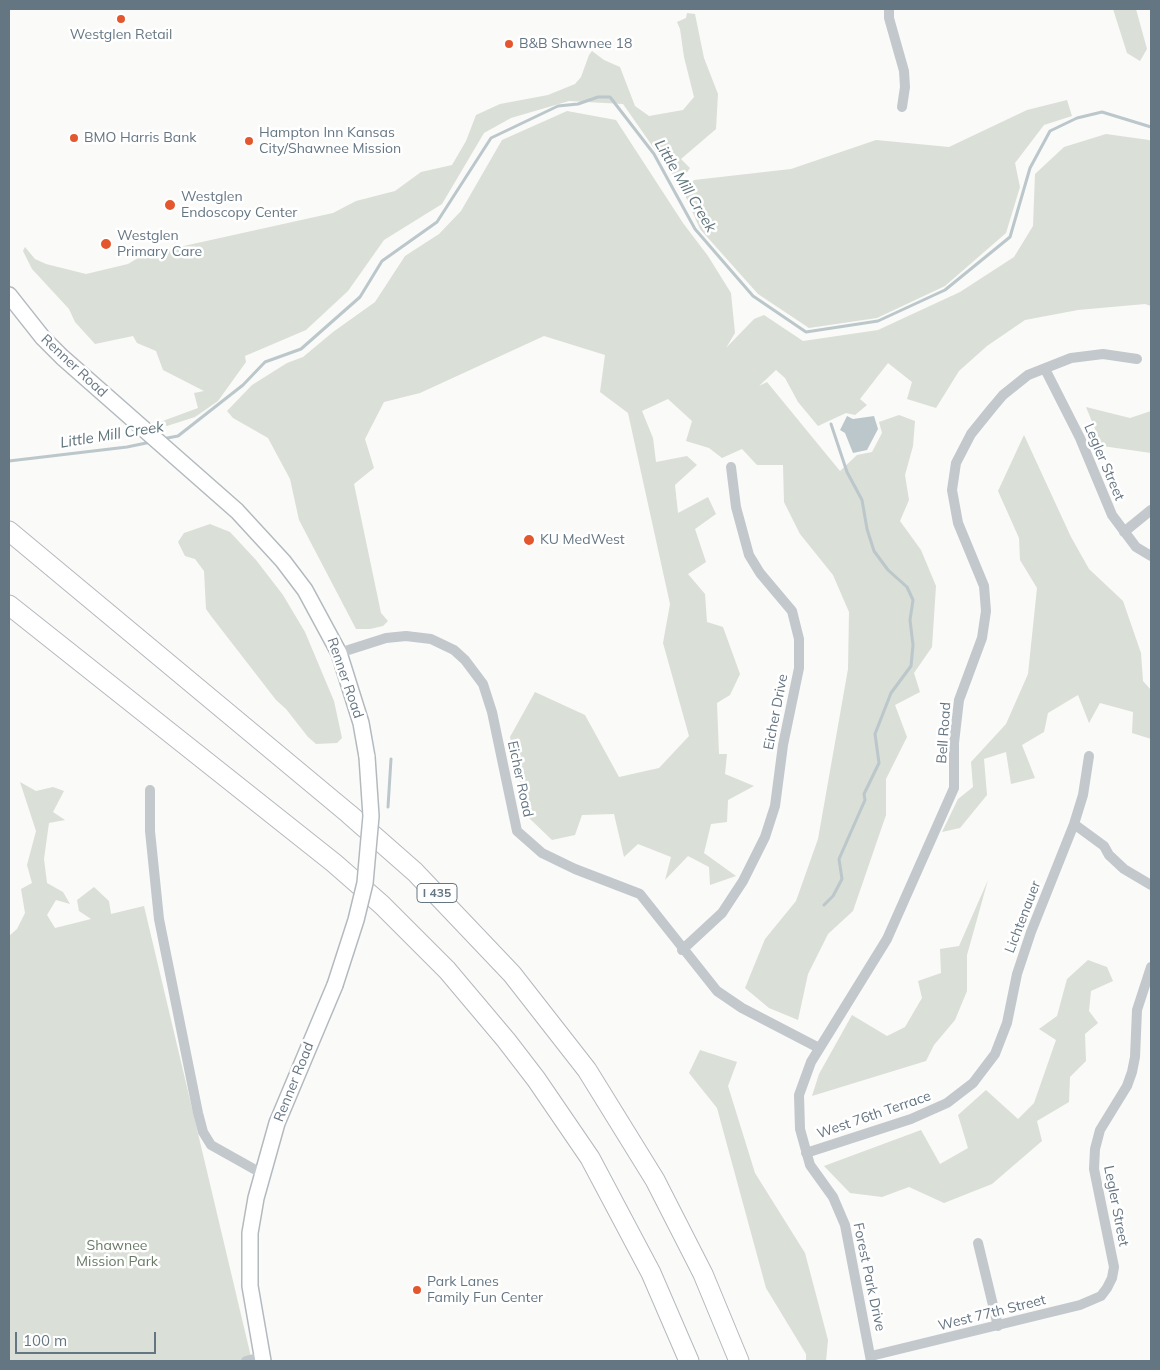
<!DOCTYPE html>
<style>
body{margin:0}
#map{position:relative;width:1160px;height:1370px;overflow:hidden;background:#fafaf8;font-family:Mulish,sans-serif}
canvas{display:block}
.frame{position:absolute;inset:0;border:10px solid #657683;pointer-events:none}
.scale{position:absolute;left:15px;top:1332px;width:141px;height:22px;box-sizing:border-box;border:2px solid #657683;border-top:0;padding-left:6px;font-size:15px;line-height:18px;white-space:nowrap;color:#657683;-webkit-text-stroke:4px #fff;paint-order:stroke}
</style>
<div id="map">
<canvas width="1160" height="1370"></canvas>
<div class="frame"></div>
<div class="scale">100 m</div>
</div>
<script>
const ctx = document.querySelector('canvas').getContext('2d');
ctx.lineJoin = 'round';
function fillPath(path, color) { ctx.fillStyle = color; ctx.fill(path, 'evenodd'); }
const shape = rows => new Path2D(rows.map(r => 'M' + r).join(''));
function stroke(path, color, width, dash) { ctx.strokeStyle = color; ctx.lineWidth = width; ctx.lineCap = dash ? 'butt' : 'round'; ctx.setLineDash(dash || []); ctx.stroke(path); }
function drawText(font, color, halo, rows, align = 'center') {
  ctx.font = font + ' Mulish,sans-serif'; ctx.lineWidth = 5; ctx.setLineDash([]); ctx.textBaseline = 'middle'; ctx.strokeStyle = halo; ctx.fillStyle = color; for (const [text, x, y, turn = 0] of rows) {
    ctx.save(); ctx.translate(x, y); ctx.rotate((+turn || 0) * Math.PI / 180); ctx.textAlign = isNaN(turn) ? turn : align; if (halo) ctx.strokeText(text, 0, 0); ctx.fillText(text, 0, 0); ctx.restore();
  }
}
const green = shape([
 [1113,9,1136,9,1147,49,1140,61,1127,53],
 [687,13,695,14,704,58,718,94,716,129,681,159,690,168,679,184,623,104,569,101,511,118,484,133,442,204,384,240,348,291,306,330,245,356,246,362,218,401,195,417,167,426,160,422,198,408,194,393,204,391,163,370,156,351,137,343,133,336,95,344,75,322,69,309,32,269,23,251,25,247,35,259,46,264,86,274,128,264,143,255,333,213,356,201,395,191,421,172,452,165,466,141,476,115,500,104,548,95,575,84,581,77,589,55,592,51,604,60,620,67,635,106,649,116,683,110,694,97,684,57,680,29,677,22,686,18],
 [1067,100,1072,116,1044,125,1015,163,1020,187,1006,233,945,286,877,318,809,328,758,294,700,229,684,193,694,180,791,169,876,140,949,147,1027,110],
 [567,111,616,120,683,223,708,256,731,293,735,333,726,348,754,319,764,315,803,341,878,330,960,292,1014,257,1033,226,1035,174,1064,147,1106,134,1149,140,1151,142,1151,306,1145,304,1078,310,1025,320,987,346,959,371,936,408,907,399,912,382,888,363,860,399,867,405,855,415,846,413,818,426,798,402,785,378,776,370,759,386,767,382,840,471,857,455,872,452,882,433,879,422,899,415,915,421,913,446,905,475,909,500,900,521,921,550,936,586,932,647,914,673,920,692,895,705,907,737,886,779,886,815,853,911,828,934,808,974,798,1020,769,1008,745,988,765,939,796,901,818,839,848,669,849,612,833,575,800,534,784,502,783,465,757,465,742,449,722,458,709,448,686,441,692,421,668,399,642,411,653,438,656,462,687,456,697,465,675,485,678,513,708,497,716,514,695,529,706,562,688,574,705,594,707,622,723,627,740,674,730,695,717,703,719,754,727,754,725,774,754,786,728,800,727,822,711,824,704,853,736,876,710,885,709,867,688,856,665,880,671,857,638,844,624,857,614,814,582,815,575,835,552,840,528,817,510,737,535,692,585,715,619,777,659,768,689,736,663,643,670,604,628,413,600,392,605,355,544,336,420,393,384,402,365,439,374,468,354,484,381,613,388,621,383,626,370,629,356,629,299,520,290,479,268,438,233,418,227,411,252,385,287,363,303,357,333,332,375,302,405,256,439,234,461,211,502,140],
 [1086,407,1130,418,1151,411,1151,453,1102,446],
 [1024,435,1071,537,1089,569,1123,601,1141,653,1143,681,1151,690,1151,739,1132,733,1133,712,1100,703,1089,723,1078,695,1048,713,1044,732,1022,745,1035,778,1011,784,1006,752,984,759,987,795,960,828,942,832,958,799,973,787,971,762,1006,724,1028,674,1037,588,1020,560,1019,538,998,491],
 [210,524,230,532,256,560,283,595,305,632,334,701,342,738,337,743,316,744,308,737,286,709,276,700,211,616,206,609,204,571,195,559,185,556,178,542,184,533],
 [20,782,36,791,53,787,64,791,53,812,65,820,49,823,44,859,47,883,63,892,70,904,56,900,47,915,55,928,91,919,79,911,77,900,94,887,109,901,111,914,144,906,252,1361,9,1361,9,936,17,929,25,913,21,889,32,883,27,865,36,831],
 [988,880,967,955,967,991,955,1020,934,1045,926,1061,812,1096,819,1074,852,1015,887,1036,905,1027,922,998,918,981,941,973,940,949,959,946],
 [1088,960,1107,967,1113,981,1091,991,1089,1011,1098,1023,1085,1034,1086,1061,1070,1077,1069,1102,1037,1121,1042,1141,992,1184,944,1203,909,1187,882,1197,850,1193,824,1166,921,1130,940,1164,968,1148,958,1115,986,1090,1018,1119,1034,1103,1056,1040,1039,1029,1057,1016,1067,979],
 [700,1050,737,1062,728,1086,755,1173,805,1253,828,1340,826,1361,806,1361,806,1354,766,1288,717,1108,689,1073]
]);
const water = shape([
 [847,416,853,419,874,416,878,429,867,450,853,453,845,433,840,430]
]);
const stream = shape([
 [162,439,178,436,243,385,265,362,301,349,360,297,382,261,437,222,491,138,558,106,578,104,598,97,610,97,654,154,695,229,753,296,806,332,878,321,945,290,1010,237,1030,168,1050,131,1077,118,1102,112,1151,127],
 [9,461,127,447,151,442],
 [388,807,391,759],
 [824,905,833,896,842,879,839,859,865,800,864,794,879,763,875,734,891,693,911,666,913,645,910,620,913,600,907,587,888,570,874,551,867,529,862,500,847,472,831,424]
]);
const street = shape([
 [889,9,889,18,904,71,905,87,902,107],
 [1045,369,1080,438,1112,515,1136,547,1151,556],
 [1124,532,1151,510],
 [339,653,386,638,406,636,431,639,454,650,465,660,483,684,492,712,517,831,542,853,575,869,640,894,717,991,742,1008,819,1048],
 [150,790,150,831,159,919,198,1113,203,1132,211,1145,261,1173],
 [1074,824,1104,846,1109,855,1124,869,1151,885],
 [682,950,722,913,743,881,765,837,775,806,783,745,799,668,799,639,792,611,760,573,749,555,736,507,731,467],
 [806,1153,911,1119,947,1103,973,1083,995,1054,1007,1023,1017,974,1031,932,1074,824,1083,795,1089,756],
 [978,1243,998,1326],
 [871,1356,1080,1305,1101,1296,1107,1288,1112,1278,1114,1267,1094,1169,1095,1149,1100,1130,1127,1086,1132,1072,1135,1057,1137,1010,1151,967],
 [246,1361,262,1357],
 [871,1361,845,1225,833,1197,810,1165,800,1129,799,1095,811,1062,887,939,954,788,954,743,959,700,982,638,986,611,984,586,958,523,952,490,956,463,971,434,992,408,1003,395,1028,375,1071,358,1103,354,1137,359]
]);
const secondary = shape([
 [9,295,43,338,62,357,237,511,283,561,305,590,339,653,361,723,367,757],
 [263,1361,250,1286,250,1233,256,1198,277,1123,335,985]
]);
const highway = shape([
 [9,531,349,814,415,872,512,974,587,1070,655,1180,703,1274,739,1361],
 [9,605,334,863,382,905,447,970,506,1040,536,1079,590,1158,651,1273,689,1361]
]);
const secondaryBridge = shape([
 [335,985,356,920,365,883,371,816,367,757]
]);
const markers = [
 [121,19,5,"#e4572e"],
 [509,44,5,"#e4572e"],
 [74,138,5,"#e4572e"],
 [249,141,5,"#e4572e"],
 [170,205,6,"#e4572e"],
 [106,244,6,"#e4572e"],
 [529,540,6,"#e4572e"],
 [417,1290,5,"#e4572e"]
];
const shields = [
 [437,893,40]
];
const shieldNames = [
 ["I 435",437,893]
];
const poiNames = [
 ["Westglen Retail",121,35,"center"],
 ["B&B Shawnee 18",519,44],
 ["Hampton Inn Kansas",259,133],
 ["City/Shawnee Mission",259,149],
 ["BMO Harris Bank",84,138],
 ["Westglen",181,197],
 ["Endoscopy Center",181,213],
 ["Westglen",117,236],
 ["Primary Care",117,252],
 ["KU MedWest",540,540],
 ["Park Lanes",427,1282],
 ["Family Fun Center",427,1298]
];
const streetNames = [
 ["Renner Road",74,366,43],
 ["Legler Street",1104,462,67],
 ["Renner Road",345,678,71],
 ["Eicher Drive",776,712,-79],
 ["Bell Road",944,733,-86],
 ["Eicher Road",520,779,78],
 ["Lichtenauer",1023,917,-69],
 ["Renner Road",294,1082,-68],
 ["West 76th Terrace",874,1115,-19],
 ["Legler Street",1116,1206,79],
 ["Forest Park Drive",869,1277,78],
 ["West 77th Street",992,1313,-14]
];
const parkNames = [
 ["Shawnee",117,1246],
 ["Mission Park",117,1262]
];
const waterNames = [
 ["Little Mill Creek",685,186,59],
 ["Little Mill Creek",112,435,-9]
];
fillPath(green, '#dadfd7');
fillPath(water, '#bbc7cb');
stroke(stream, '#bbc7cb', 3);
stroke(secondary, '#b3babf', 18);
stroke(highway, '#b4b9bd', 21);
stroke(street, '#c3c8cc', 10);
stroke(secondary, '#fff', 15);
stroke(highway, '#fff', 19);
stroke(secondaryBridge, '#b3babf', 18, []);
stroke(secondaryBridge, '#fff', 15);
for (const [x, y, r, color] of markers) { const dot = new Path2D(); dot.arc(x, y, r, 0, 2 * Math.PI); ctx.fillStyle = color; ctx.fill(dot); stroke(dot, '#fff', 2); }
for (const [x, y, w] of shields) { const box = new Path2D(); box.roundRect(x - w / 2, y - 9.5, w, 19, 4); ctx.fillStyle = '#fff'; ctx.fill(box); stroke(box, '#657683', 1); }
drawText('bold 12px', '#657683', null, shieldNames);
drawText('14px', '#657683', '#fff', poiNames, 'left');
drawText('14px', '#657683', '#fff', streetNames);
drawText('14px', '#687a64', '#fff', parkNames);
drawText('italic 15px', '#60757c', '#fff', waterNames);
</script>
